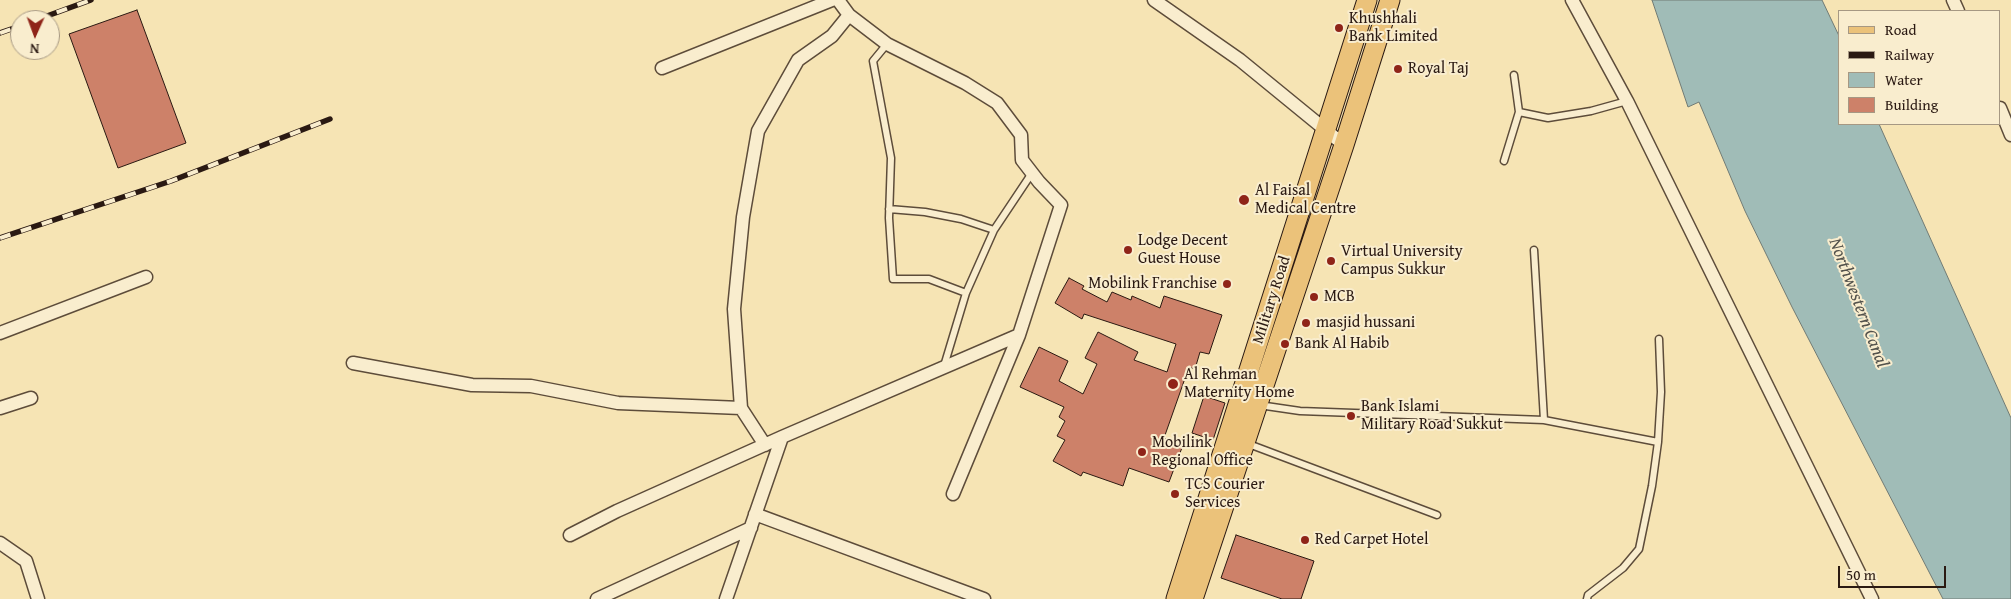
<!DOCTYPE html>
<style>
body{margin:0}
#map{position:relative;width:2011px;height:599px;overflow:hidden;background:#f6e4b4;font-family:"Gentium Book Plus",serif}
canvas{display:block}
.legend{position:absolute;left:1838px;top:10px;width:162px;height:115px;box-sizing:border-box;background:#f9edce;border:1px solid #a69883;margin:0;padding:6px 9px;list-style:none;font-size:15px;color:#2a1912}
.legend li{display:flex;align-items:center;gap:10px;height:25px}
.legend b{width:25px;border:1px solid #a69883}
.north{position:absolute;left:10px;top:10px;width:50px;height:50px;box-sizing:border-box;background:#f9edce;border:1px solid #a69883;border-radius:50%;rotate:182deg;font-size:14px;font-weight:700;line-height:20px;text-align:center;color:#2a1912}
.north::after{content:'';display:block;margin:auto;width:18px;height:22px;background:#8f2418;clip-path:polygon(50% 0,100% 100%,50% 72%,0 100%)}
.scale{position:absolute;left:1838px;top:566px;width:108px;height:22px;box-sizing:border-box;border:2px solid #2a1912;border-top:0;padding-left:6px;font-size:15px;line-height:18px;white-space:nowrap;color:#2a1912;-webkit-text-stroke:4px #f9edce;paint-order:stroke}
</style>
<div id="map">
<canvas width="2011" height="599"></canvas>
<ul class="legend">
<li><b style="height:6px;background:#ebc27a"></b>Road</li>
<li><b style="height:6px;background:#2a1912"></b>Railway</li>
<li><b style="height:14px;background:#a0bcb7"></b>Water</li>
<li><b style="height:14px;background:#cd8169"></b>Building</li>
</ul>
<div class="north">N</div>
<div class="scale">50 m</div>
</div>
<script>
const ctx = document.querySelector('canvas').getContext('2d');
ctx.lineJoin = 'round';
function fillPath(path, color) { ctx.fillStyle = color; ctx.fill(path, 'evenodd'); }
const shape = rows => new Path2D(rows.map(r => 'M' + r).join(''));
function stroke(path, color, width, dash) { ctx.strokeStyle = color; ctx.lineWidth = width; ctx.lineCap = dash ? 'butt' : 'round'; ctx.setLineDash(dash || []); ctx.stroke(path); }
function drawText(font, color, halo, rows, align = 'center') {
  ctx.font = font + ' "Gentium Book Plus",serif'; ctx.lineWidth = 4; ctx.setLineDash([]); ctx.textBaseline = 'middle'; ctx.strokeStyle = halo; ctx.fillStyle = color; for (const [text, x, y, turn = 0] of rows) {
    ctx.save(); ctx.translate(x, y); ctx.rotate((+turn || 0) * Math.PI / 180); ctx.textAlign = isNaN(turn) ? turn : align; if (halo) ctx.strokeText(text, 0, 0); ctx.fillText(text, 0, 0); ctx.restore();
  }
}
const water = shape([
 [1652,0,1822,0,1840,38,1840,124,1879,124,2011,418,2011,599,1943,599,1792,307,1745,211,1699,102,1688,107,1652,0]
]);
const building = shape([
 [137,10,186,143,118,168,69,34,137,10],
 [1069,278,1084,286,1082,289,1107,302,1112,292,1131,300,1132,296,1160,308,1164,296,1222,315,1209,354,1200,352,1195,369,1189,367,1164,438,1183,445,1169,482,1129,468,1123,486,1083,472,1081,476,1053,461,1065,440,1057,436,1065,421,1059,417,1064,407,1020,387,1039,347,1068,361,1059,381,1083,394,1097,364,1085,358,1098,332,1138,352,1134,360,1167,372,1176,344,1084,314,1082,319,1055,303,1069,278],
 [1204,396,1225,403,1213,440,1192,433,1204,396],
 [1236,535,1314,561,1301,599,1282,599,1221,578,1236,535]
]);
const service = shape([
 [887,44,873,61,891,158,889,218,893,279,929,279,966,293],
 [1519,112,1548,118,1591,111,1627,101],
 [1504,161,1519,112,1514,75],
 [889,209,925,212,961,219,994,230],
 [1534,250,1544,420],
 [944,366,966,293,994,230,1032,173],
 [1259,405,1300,411,1544,420,1658,442],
 [1246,443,1437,515],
 [1587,599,1588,595,1623,568,1639,549,1652,486,1658,442,1661,392,1659,339]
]);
const minor = shape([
 [838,0,849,15,887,44,965,83,997,103,1021,135,1022,160,1039,182,1061,205,1019,335,953,494],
 [1154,0,1240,60,1344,145],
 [1572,0,1627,101,1872,599],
 [1953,0,1958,11],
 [662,68,832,0],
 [2000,108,2011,135],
 [0,333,146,277],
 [353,363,472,385,531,386,618,403,741,408],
 [0,408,31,398],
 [765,445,741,408,734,309,743,217,758,131,798,60,832,36,849,15],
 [755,514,984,599],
 [570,535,617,511,782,437,1019,335],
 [0,543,26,561,38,599],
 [597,599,751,528],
 [726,599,782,437]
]);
const primary = shape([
 [1176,599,1367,0],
 [1193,599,1344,145,1390,0]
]);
const rail = shape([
 [36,20,91,0],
 [0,33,20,26],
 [0,238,171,181,330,119]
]);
const markers = [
 [1339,28,5,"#8f2418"],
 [1398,69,5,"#8f2418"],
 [1244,200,6,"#8f2418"],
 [1128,250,5,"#8f2418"],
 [1331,261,5,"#8f2418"],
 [1227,284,5,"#8f2418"],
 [1314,297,5,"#8f2418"],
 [1306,323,5,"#8f2418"],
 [1285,344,5,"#8f2418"],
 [1173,384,6,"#8f2418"],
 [1351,416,5,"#8f2418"],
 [1142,452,5,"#8f2418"],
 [1175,494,5,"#8f2418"],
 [1305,540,5,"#8f2418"]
];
const poiNames = [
 ["Khushhali",1349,19],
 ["Bank Limited",1349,37],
 ["Royal Taj",1408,69],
 ["Al Faisal",1255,191],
 ["Medical Centre",1255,209],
 ["Lodge Decent",1138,241],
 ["Guest House",1138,259],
 ["Virtual University",1341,252],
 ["Campus Sukkur",1341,270],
 ["Mobilink Franchise",1217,284,"right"],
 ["MCB",1324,297],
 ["masjid hussani",1316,323],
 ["Bank Al Habib",1295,344],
 ["Al Rehman",1184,375],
 ["Maternity Home",1184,393],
 ["Bank Islami",1361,407],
 ["Military Road Sukkut",1361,425],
 ["Mobilink",1152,443],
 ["Regional Office",1152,461],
 ["TCS Courier",1185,485],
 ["Services",1185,503],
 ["Red Carpet Hotel",1315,540]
];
const streetNames = [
 ["Military Road",1272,300,-72]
];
const waterNames = [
 ["Northwestern Canal",1858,303,69]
];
fillPath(water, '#a0bcb7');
stroke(water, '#717b75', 1);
fillPath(building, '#cd8169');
stroke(building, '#2a1912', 1);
stroke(service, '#5d4c3a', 9);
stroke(minor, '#5d4c3a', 15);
stroke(primary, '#2a1912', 21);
stroke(service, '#f9edce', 6);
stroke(minor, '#f9edce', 12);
stroke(primary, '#ebc27a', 19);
stroke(rail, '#2a1912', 5.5);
stroke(rail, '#f9edce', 4, [11]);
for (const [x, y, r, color] of markers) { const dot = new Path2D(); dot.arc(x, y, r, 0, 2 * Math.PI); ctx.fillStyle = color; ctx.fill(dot); stroke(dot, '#f9edce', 2); }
drawText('16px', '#2a1912', '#f9edce', poiNames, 'left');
drawText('16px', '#2a1912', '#f9edce', streetNames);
drawText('italic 18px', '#53524c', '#f9edce', waterNames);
</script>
